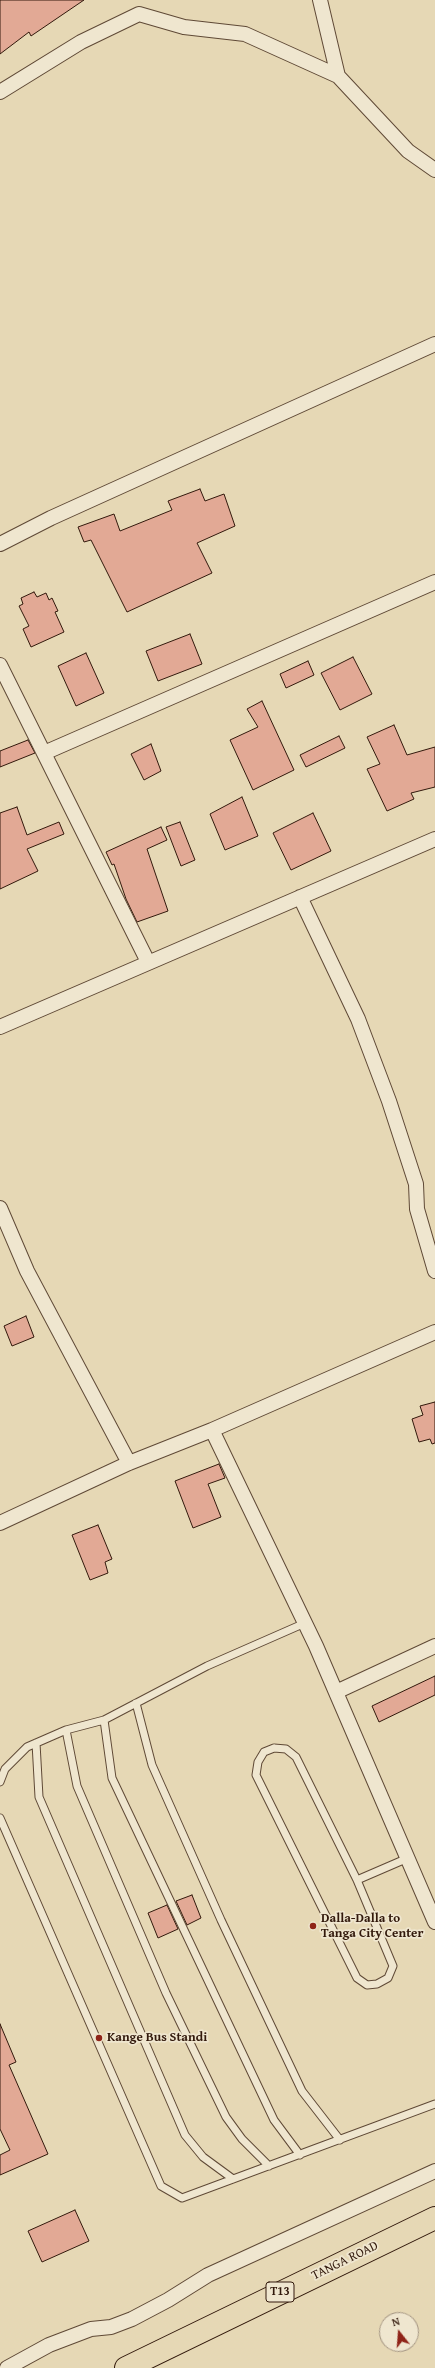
<!DOCTYPE html>
<style>
body{margin:0}
#map{position:relative;width:435px;height:2368px;overflow:hidden;background:#e6d8b5;font-family:"Gentium Book Plus",serif}
canvas{display:block}
.north{position:absolute;left:379px;top:2312px;width:40px;height:40px;box-sizing:border-box;background:#efe6cf;border:1px solid #a39481;border-radius:50%;rotate:343deg;font-size:11px;font-weight:700;line-height:16px;text-align:center;color:#32190c}
.north::after{content:'';display:block;margin:auto;width:14px;height:18px;background:#8f2418;clip-path:polygon(50% 0,100% 100%,50% 72%,0 100%)}
</style>
<div id="map">
<canvas width="435" height="2368"></canvas>
<div class="north">N</div>
</div>
<script>
const ctx = document.querySelector('canvas').getContext('2d');
ctx.lineJoin = 'round';
function fillPath(path, color) { ctx.fillStyle = color; ctx.fill(path, 'evenodd'); }
const shape = rows => new Path2D(rows.map(r => 'M' + r).join(''));
function stroke(path, color, width, dash) { ctx.strokeStyle = color; ctx.lineWidth = width; ctx.lineCap = dash ? 'butt' : 'round'; ctx.setLineDash(dash || []); ctx.stroke(path); }
function drawText(font, color, halo, rows, align = 'center') {
  ctx.font = font + ' "Gentium Book Plus",serif'; ctx.lineWidth = 3.5; ctx.setLineDash([]); ctx.textBaseline = 'middle'; ctx.strokeStyle = halo; ctx.fillStyle = color; for (const [text, x, y, turn = 0] of rows) {
    ctx.save(); ctx.translate(x, y); ctx.rotate((+turn || 0) * Math.PI / 180); ctx.textAlign = isNaN(turn) ? turn : align; if (halo) ctx.strokeText(text, 0, 0); ctx.fillText(text, 0, 0); ctx.restore();
  }
}
const building = shape([
 [0,0,84,0,31,36,29,32,0,54,0,0],
 [200,489,205,501,224,494,235,526,197,543,212,573,127,612,91,540,84,542,78,527,114,514,120,531,172,510,168,501,200,489],
 [34,592,37,597,46,593,49,600,52,598,58,611,55,612,64,632,31,647,23,629,29,626,19,606,23,604,21,598,34,592],
 [190,634,202,664,158,681,146,651,190,634],
 [86,653,104,693,76,706,58,666,86,653],
 [353,657,372,694,340,710,321,673,353,657],
 [308,661,314,675,286,688,280,674,308,661],
 [262,701,294,770,253,790,230,740,258,727,247,709,262,701],
 [394,725,407,755,435,747,435,787,411,793,414,799,387,811,367,769,380,764,367,737,394,725],
 [339,736,345,748,306,767,300,755,339,736],
 [28,740,35,753,0,767,0,751,28,740],
 [151,744,161,771,144,780,131,754,151,744],
 [242,797,258,836,225,850,210,814,242,797],
 [17,807,27,835,59,822,64,834,27,849,38,871,0,889,0,813,17,807],
 [313,813,331,851,291,870,273,833,313,813],
 [180,822,195,860,181,866,166,827,180,822],
 [161,827,167,840,147,849,168,911,137,922,126,899,114,864,112,865,106,852,161,827],
 [26,1316,34,1337,12,1346,4,1326,26,1316],
 [435,1402,435,1443,432,1444,430,1439,419,1442,412,1419,423,1415,420,1406,435,1402],
 [219,1464,225,1478,208,1484,221,1517,193,1528,175,1481,219,1464],
 [98,1525,112,1559,105,1562,108,1573,90,1580,72,1535,98,1525],
 [435,1676,435,1695,379,1722,372,1706,435,1676],
 [192,1895,201,1918,187,1925,176,1901,192,1895],
 [167,1905,178,1929,158,1938,148,1913,167,1905],
 [0,2024,16,2062,9,2065,48,2154,0,2175,0,2155,10,2150,0,2129,0,2024],
 [75,2210,89,2241,42,2262,28,2231,75,2210]
]);
const service = shape([
 [136,1703,152,1765,221,1920,302,2091,340,2140],
 [104,1720,112,1778,274,2120,300,2155],
 [66,1730,77,1786,166,1993,226,2117,242,2139,269,2166],
 [36,1743,39,1797,185,2135,203,2157,233,2179],
 [274,1748,286,1749,296,1757,357,1880,393,1966,388,1978,377,1984,367,1985,357,1978,256,1775,258,1762,264,1752,274,1748],
 [0,1782,5,1769,27,1747,66,1730,104,1720,207,1666,305,1623],
 [0,1818,161,2186,182,2198,435,2104],
 [357,1880,408,1858]
]);
const minor = shape([
 [320,0,338,76,408,151,435,170],
 [0,92,81,42,139,14,184,27,245,34,338,76],
 [0,544,51,518,435,344],
 [0,665,148,962],
 [44,753,435,582],
 [300,897,358,1019,389,1101,416,1184,417,1209,435,1271],
 [0,1027,435,839],
 [0,1208,27,1271,129,1463],
 [212,1430,316,1646,435,1922],
 [0,1523,129,1463,212,1430,435,1332],
 [336,1692,435,1646],
 [7,2368,49,2345,91,2329,111,2327,132,2319,168,2300,208,2275,435,2171]
]);
const trunk = shape([
 [126,2368,435,2218]
]);
const markers = [
 [313,1926,4,"#8f2418"],
 [99,2038,4,"#8f2418"]
];
const shields = [
 [280,2292,28]
];
const shieldNames = [
 ["T13",280,2292]
];
const poiNames = [
 ["Dalla-Dalla to",321,1919],
 ["Tanga City Center",321,1934],
 ["Kange Bus Standi",107,2038]
];
const streetNames = [
 ["TANGA ROAD",345,2261,-26]
];
fillPath(building, '#e2a995');
stroke(building, '#32190c', 1);
stroke(service, '#5f4936', 9);
stroke(minor, '#5f4936', 16);
stroke(trunk, '#32190c', 24);
stroke(service, '#efe6cf', 7);
stroke(minor, '#efe6cf', 14);
stroke(trunk, '#e6d8b5', 22);
for (const [x, y, r, color] of markers) { const dot = new Path2D(); dot.arc(x, y, r, 0, 2 * Math.PI); ctx.fillStyle = color; ctx.fill(dot); stroke(dot, '#efe6cf', 1.5); }
for (const [x, y, w] of shields) { const box = new Path2D(); box.roundRect(x - w / 2, y - 10, w, 20, 3); ctx.fillStyle = '#efe6cf'; ctx.fill(box); stroke(box, '#32190c', 1); }
drawText('bold 12px', '#32190c', null, shieldNames);
drawText('bold 13px', '#32190c', '#efe6cf', poiNames, 'left');
drawText('13px', '#32190c', '#efe6cf', streetNames);
</script>
